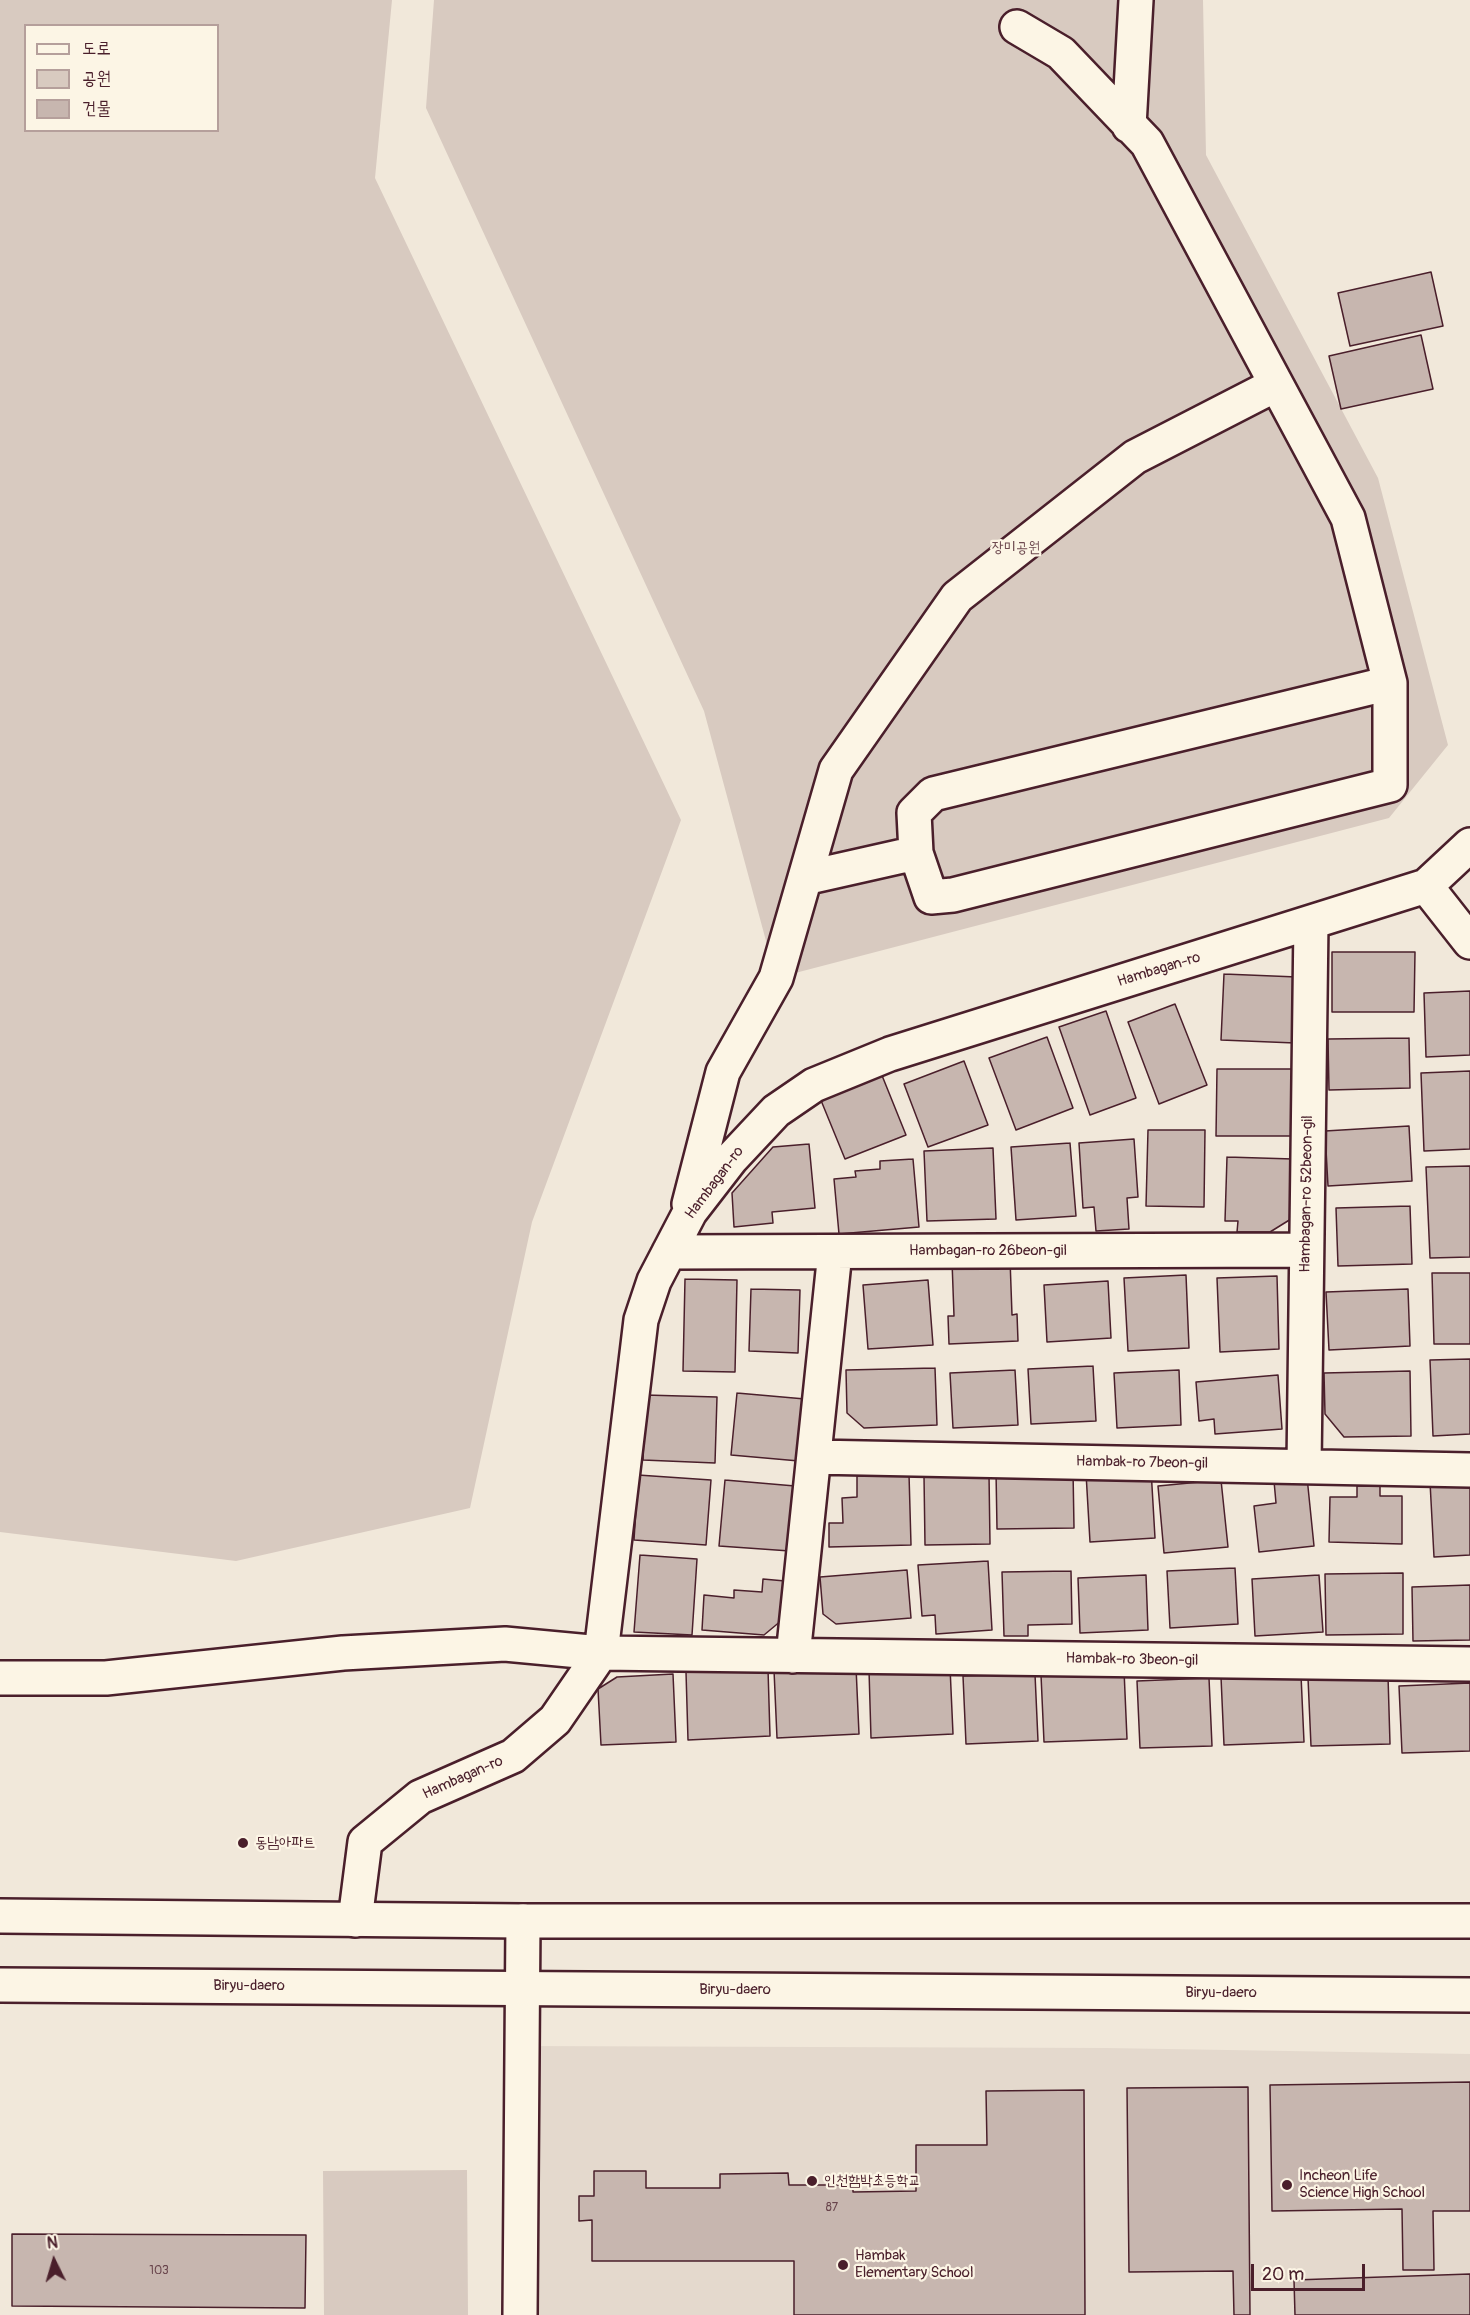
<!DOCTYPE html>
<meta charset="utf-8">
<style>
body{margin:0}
#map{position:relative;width:1470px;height:2315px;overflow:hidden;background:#f1e8da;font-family:Pangolin,"Poor Story",sans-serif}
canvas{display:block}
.legend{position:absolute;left:24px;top:24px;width:195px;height:108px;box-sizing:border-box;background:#fcf5e5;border:2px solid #b59f9b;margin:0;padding:8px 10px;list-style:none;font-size:18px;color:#4a1f2b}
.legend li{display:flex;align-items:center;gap:12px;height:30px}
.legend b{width:30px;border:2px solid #b59f9b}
.north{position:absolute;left:24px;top:2231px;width:60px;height:60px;-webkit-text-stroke:4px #fcf5e5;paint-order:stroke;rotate:355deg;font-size:16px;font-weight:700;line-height:24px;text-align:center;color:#4a1f2b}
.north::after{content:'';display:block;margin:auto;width:21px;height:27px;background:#4a1f2b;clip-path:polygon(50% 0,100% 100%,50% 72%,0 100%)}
.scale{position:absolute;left:1251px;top:2264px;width:114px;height:27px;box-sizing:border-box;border:3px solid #4a1f2b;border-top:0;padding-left:8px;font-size:18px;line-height:21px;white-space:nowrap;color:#4a1f2b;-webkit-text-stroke:4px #fcf5e5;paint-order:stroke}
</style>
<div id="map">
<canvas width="1470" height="2315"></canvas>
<ul class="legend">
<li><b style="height:8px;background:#fcf5e5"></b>도로</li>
<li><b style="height:16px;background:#d8cac0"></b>공원</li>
<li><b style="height:16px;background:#c7b6af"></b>건물</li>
</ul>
<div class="north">N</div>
<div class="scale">20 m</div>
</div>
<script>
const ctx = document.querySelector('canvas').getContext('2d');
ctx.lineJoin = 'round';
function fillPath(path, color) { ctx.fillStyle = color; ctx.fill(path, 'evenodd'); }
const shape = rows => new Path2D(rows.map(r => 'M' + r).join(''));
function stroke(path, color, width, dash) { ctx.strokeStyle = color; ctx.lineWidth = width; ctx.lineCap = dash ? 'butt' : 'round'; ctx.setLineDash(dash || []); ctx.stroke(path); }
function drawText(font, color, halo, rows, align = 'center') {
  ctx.font = font + ' Pangolin,"Poor Story",sans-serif'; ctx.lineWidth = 4.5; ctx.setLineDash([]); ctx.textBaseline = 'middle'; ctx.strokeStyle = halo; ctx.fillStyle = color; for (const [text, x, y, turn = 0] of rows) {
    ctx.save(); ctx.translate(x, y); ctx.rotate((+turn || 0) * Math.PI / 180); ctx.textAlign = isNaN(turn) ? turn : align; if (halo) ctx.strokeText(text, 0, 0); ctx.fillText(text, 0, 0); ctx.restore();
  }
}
const built = shape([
 [522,2046,1106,2048,1470,2054,1470,2315,520,2315]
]);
const green = shape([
 [0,0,392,0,375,178,681,820,532,1222,470,1508,236,1561,0,1532],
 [26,26,218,26,218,130,26,130],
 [434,0,1203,0,1206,155,1378,478,1448,745,1389,818,776,978,704,711,426,108],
 [467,2170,468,2315,324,2315,323,2171]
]);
const building = shape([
 [1431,272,1443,326,1350,346,1338,293,1431,272],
 [1421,335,1433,389,1341,409,1329,356,1421,335],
 [1332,952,1415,952,1414,1012,1332,1012,1332,952],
 [1224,974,1297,977,1295,1043,1221,1040,1224,974],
 [1470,991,1470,1055,1426,1057,1424,993,1470,991],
 [1175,1004,1207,1085,1159,1104,1128,1022,1175,1004],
 [1106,1011,1136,1098,1090,1115,1059,1027,1106,1011],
 [1047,1037,1073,1108,1016,1130,989,1058,1047,1037],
 [1409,1038,1410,1088,1329,1090,1328,1039,1409,1038],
 [964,1061,988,1125,928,1147,904,1084,964,1061],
 [1217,1069,1293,1069,1293,1136,1216,1136,1217,1069],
 [1470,1071,1470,1149,1424,1151,1421,1073,1470,1071],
 [881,1073,906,1135,845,1159,820,1098,881,1073],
 [1409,1126,1412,1181,1328,1186,1325,1131,1409,1126],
 [1148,1130,1205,1130,1204,1207,1146,1206,1148,1130],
 [1134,1139,1138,1197,1127,1198,1129,1229,1096,1231,1094,1207,1083,1208,1079,1143,1134,1139],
 [1070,1143,1076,1216,1016,1220,1011,1147,1070,1143],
 [809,1144,815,1208,772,1212,773,1223,734,1227,732,1193,773,1147,809,1144],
 [993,1148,996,1219,927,1221,924,1151,993,1148],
 [1227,1157,1293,1159,1291,1219,1270,1232,1237,1232,1238,1221,1225,1221,1227,1157],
 [913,1159,919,1227,839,1234,834,1179,856,1177,855,1171,880,1169,880,1161,913,1159],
 [1470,1166,1470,1257,1430,1258,1426,1167,1470,1166],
 [1410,1206,1412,1264,1338,1266,1336,1208,1410,1206],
 [1010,1259,1012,1315,1017,1314,1018,1341,949,1344,948,1316,954,1316,952,1261,1010,1259],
 [1432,1273,1470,1273,1470,1344,1434,1344,1432,1273],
 [1186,1275,1189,1348,1128,1351,1124,1278,1186,1275],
 [1277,1276,1279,1349,1220,1352,1217,1278,1277,1276],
 [685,1279,737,1280,735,1372,683,1371,685,1279],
 [928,1280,933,1345,868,1349,863,1285,928,1280],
 [1108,1281,1111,1338,1047,1342,1044,1285,1108,1281],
 [751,1289,800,1290,798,1353,749,1351,751,1289],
 [1408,1289,1410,1346,1329,1350,1326,1292,1408,1289],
 [1470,1359,1470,1434,1433,1436,1430,1360,1470,1359],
 [1093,1366,1096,1421,1031,1424,1028,1369,1093,1366],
 [935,1368,937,1425,864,1428,847,1413,846,1370,935,1368],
 [1015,1370,1018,1425,953,1428,950,1373,1015,1370],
 [1179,1370,1181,1425,1117,1428,1114,1373,1179,1370],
 [1410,1371,1411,1436,1344,1437,1325,1414,1324,1373,1410,1371],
 [1278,1375,1282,1429,1215,1434,1214,1419,1199,1421,1196,1382,1278,1375],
 [737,1393,805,1399,799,1461,731,1455,737,1393],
 [645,1395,717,1397,715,1463,643,1460,645,1395],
 [1151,1469,1155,1538,1090,1542,1086,1473,1151,1469],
 [1073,1470,1074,1528,997,1529,996,1471,1073,1470],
 [909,1474,911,1545,829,1547,829,1523,843,1523,842,1498,857,1497,857,1476,909,1474],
 [989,1474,990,1544,925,1545,924,1476,989,1474],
 [638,1475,711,1480,706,1545,634,1540,638,1475],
 [1307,1477,1314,1546,1259,1552,1254,1506,1276,1503,1274,1481,1307,1477],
 [1470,1479,1470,1555,1434,1557,1430,1482,1470,1479],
 [725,1480,795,1486,790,1551,719,1546,725,1480],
 [1221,1480,1228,1547,1164,1553,1158,1486,1221,1480],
 [1357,1486,1380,1486,1380,1496,1402,1496,1402,1544,1329,1542,1330,1497,1357,1497,1357,1486],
 [640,1555,697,1559,692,1635,634,1632,640,1555],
 [988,1561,992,1630,936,1634,935,1615,922,1616,918,1565,988,1561],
 [1235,1568,1238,1624,1170,1628,1167,1571,1235,1568],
 [907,1570,911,1618,836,1624,823,1614,820,1577,907,1570],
 [1071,1571,1072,1624,1028,1625,1028,1636,1004,1636,1002,1572,1071,1571],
 [1403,1573,1403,1634,1326,1635,1325,1574,1403,1573],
 [1146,1575,1148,1630,1080,1633,1078,1578,1146,1575],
 [1319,1575,1323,1632,1255,1636,1252,1579,1319,1575],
 [763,1579,785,1581,782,1620,764,1635,702,1630,704,1595,734,1598,734,1590,762,1592,763,1579],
 [1470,1585,1470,1640,1413,1641,1412,1587,1470,1585],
 [856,1667,859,1734,777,1738,774,1670,856,1667],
 [950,1667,953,1734,871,1738,869,1670,950,1667],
 [768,1669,770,1736,688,1740,686,1672,768,1669],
 [1124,1670,1127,1739,1044,1742,1041,1675,1124,1670],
 [673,1674,676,1742,601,1745,598,1689,617,1677,673,1674],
 [1035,1674,1038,1741,966,1744,963,1676,1035,1674],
 [1301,1675,1304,1742,1224,1745,1221,1677,1301,1675],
 [1388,1676,1390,1744,1311,1746,1308,1678,1388,1676],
 [1209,1678,1212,1746,1140,1748,1137,1681,1209,1678],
 [1470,1683,1470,1751,1402,1753,1399,1686,1470,1683],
 [1470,2082,1470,2211,1433,2211,1434,2270,1403,2270,1402,2209,1272,2211,1270,2085,1470,2082],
 [1248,2087,1250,2315,1234,2315,1233,2271,1129,2272,1127,2088,1248,2087],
 [1084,2090,1085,2315,794,2315,794,2261,592,2261,592,2220,579,2221,579,2196,594,2196,594,2171,646,2171,646,2188,720,2188,720,2174,788,2173,789,2185,853,2185,853,2192,916,2191,916,2145,987,2145,986,2091,1084,2090],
 [12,2234,306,2235,305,2308,12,2306,12,2234],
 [1470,2274,1470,2315,1295,2315,1294,2280,1470,2274]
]);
const minor = shape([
 [1017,27,1061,53,1147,143,1348,518,1390,683,1390,785,953,895,931,897,916,853,914,813,933,794,1390,683],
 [1129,126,1136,0],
 [805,878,916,853],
 [1426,886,1470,942],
 [689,1204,723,1072,776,978,836,770,957,597,1135,457,1275,385],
 [669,1252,1306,1250],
 [814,1457,1470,1470],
 [1304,1466,1311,922],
 [793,1656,835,1252],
 [0,1678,106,1678,343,1653,505,1644,601,1653,1470,1664],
 [355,1920,365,1842,420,1797,513,1756,555,1720,601,1653,641,1320,654,1281,690,1212,731,1159,776,1111,814,1085,890,1054,1426,886,1470,845],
 [520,2315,523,1921]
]);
const major = shape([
 [0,1916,523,1921,1470,1921],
 [0,1985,1470,1995]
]);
const markers = [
 [243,1843,6,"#4a1f2b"],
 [812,2181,6,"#4a1f2b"],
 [1287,2185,6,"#4a1f2b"],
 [843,2265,6,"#4a1f2b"]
];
const numberNames = [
 ["87",832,2208],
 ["103",159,2271]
];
const parkNames = [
 ["장미공원",1016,548]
];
const streetNames = [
 ["Hambagan-ro",1159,970,-17],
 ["Hambagan-ro",715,1183,-53],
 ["Hambagan-ro 52beon-gil",1307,1194,-89],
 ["Hambagan-ro 26beon-gil",988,1251],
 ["Hambak-ro 7beon-gil",1142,1463,1],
 ["Hambak-ro 3beon-gil",1132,1660,1],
 ["Hambagan-ro",463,1778,-24],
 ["Biryu-daero",249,1986],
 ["Biryu-daero",735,1990],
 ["Biryu-daero",1221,1993]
];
const poiNames = [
 ["동남아파트",255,1843],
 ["Incheon Life",1299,2176],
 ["Science High School",1299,2193],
 ["인천함박초등학교",824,2181],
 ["Hambak",855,2256],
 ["Elementary School",855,2273]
];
fillPath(built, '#e4d9cd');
fillPath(green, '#d8cac0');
fillPath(building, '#c7b6af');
stroke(building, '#4a1f2b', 1.5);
stroke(minor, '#4a1f2b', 38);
stroke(major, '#4a1f2b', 38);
stroke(minor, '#fcf5e5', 33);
stroke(major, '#fcf5e5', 33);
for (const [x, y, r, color] of markers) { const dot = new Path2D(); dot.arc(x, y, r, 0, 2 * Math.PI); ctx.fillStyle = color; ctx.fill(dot); stroke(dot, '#fcf5e5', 2); }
drawText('12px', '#69454c', null, numberNames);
drawText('15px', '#6e4a50', '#fcf5e5', parkNames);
drawText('15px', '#4a1f2b', '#fcf5e5', streetNames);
drawText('15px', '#4a1f2b', '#fcf5e5', poiNames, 'left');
</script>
